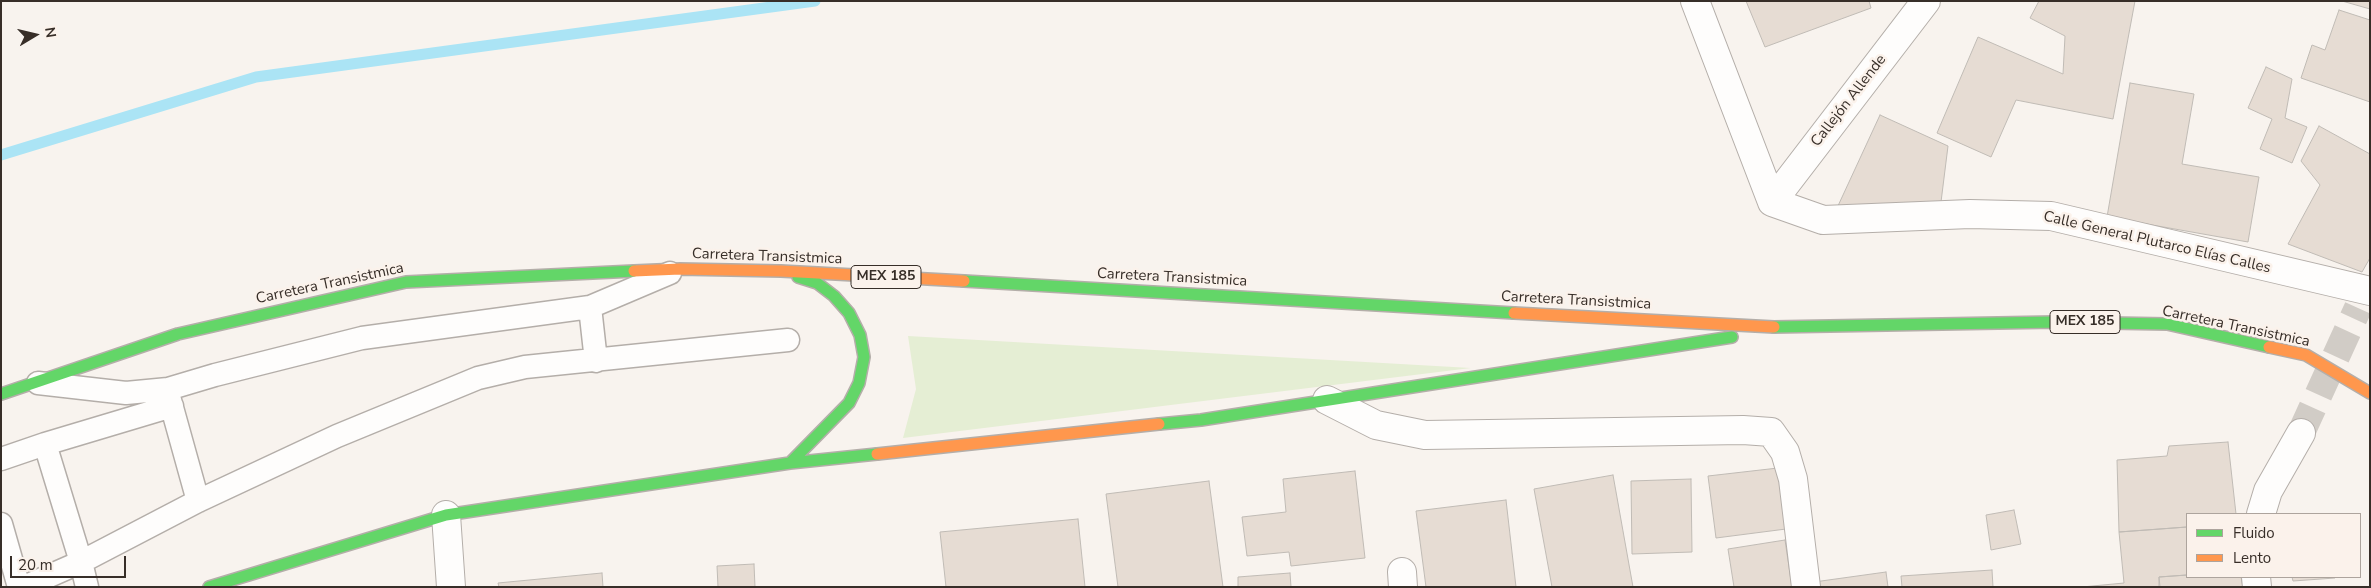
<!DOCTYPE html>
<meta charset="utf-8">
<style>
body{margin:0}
#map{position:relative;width:2371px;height:588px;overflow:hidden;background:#f8f3ee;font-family:"Nunito Sans",sans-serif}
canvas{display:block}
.frame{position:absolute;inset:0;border:2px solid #372e28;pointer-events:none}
.legend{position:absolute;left:2186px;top:513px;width:175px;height:65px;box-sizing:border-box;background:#fbf2eb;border:1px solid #ada49d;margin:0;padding:6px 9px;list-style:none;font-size:15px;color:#372e28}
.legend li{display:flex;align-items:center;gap:10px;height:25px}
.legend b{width:25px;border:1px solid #ada49d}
.north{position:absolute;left:10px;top:10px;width:50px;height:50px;-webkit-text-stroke:4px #fbf2eb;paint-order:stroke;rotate:81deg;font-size:14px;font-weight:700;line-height:20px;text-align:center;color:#372e28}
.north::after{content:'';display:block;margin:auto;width:18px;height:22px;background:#372e28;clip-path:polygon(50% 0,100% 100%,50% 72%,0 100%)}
.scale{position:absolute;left:10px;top:556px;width:116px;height:22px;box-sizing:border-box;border:2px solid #372e28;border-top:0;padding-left:6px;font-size:15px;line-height:18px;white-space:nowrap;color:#372e28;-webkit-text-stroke:4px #fbf2eb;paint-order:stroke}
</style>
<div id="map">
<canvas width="2371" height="588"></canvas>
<div class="frame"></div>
<ul class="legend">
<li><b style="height:6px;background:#63d668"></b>Fluido</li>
<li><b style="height:6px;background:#ff974d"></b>Lento</li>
</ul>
<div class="north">N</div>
<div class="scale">20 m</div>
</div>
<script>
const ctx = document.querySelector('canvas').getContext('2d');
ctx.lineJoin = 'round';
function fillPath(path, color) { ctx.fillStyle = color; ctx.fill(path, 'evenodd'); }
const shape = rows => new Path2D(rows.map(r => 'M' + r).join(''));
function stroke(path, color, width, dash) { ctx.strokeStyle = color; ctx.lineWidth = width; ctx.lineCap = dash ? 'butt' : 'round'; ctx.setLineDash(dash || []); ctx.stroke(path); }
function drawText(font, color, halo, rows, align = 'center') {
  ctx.font = font + ' "Nunito Sans",sans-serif'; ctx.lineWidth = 5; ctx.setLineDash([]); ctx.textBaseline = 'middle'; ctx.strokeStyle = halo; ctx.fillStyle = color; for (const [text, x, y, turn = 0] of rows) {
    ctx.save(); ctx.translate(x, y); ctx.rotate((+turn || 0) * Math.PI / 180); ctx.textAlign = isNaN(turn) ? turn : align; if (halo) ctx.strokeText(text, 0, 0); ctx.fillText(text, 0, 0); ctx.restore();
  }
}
const green = shape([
 [908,336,1471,368,903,438,916,389]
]);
const stream = shape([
 [1,155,256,77,815,1]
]);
const building = shape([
 [1746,1,1869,1,1871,8,1765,47,1746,1],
 [2039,1,2135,1,2113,119,2016,100,1991,157,1937,133,1978,37,2063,74,2065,36,2030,18,2039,1],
 [2342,1,2370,1,2370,9,2342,1],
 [2339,10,2370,20,2370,102,2301,78,2312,45,2325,50,2339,10],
 [2266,67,2292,79,2285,118,2307,127,2292,163,2260,149,2272,119,2248,108,2266,67],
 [2130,83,2194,94,2182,164,2259,177,2248,242,2107,217,2130,83],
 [1880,115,1948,146,1941,202,1837,208,1880,115],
 [2319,126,2370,154,2370,258,2362,272,2288,244,2320,185,2301,161,2319,126],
 [2228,442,2236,514,2187,514,2187,527,2119,532,2117,460,2167,456,2169,446,2228,442],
 [1778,468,1786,529,1716,538,1708,476,1778,468],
 [1355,471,1365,558,1291,566,1289,552,1247,556,1242,517,1286,512,1283,479,1355,471],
 [1613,475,1633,587,1552,587,1534,489,1613,475],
 [1691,479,1692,552,1632,554,1631,481,1691,479],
 [1209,481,1223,587,1118,587,1106,494,1209,481],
 [1506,500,1516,587,1426,587,1416,511,1506,500],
 [2014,510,2021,544,1991,550,1986,515,2014,510],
 [1078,519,1085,587,946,587,940,532,1078,519],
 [2187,527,2187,575,2159,577,2159,587,2082,587,2124,583,2119,532,2187,527],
 [1785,540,1792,587,1734,587,1728,549,1785,540],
 [754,564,755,587,718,587,717,566,754,564],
 [1992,570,1993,587,1902,587,1901,576,1992,570],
 [1886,572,1888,587,1814,587,1814,582,1886,572],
 [602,573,603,587,499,587,498,583,602,573],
 [1290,573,1291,587,1238,587,1238,577,1290,573],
 [2187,575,2241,577,2243,587,2160,587,2159,577,2187,575],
 [2292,577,2335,577,2335,578,2293,581,2292,577]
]);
const streetTunnel = shape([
 [2301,433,2358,308]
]);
const lane = shape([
 [590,307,596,361],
 [38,383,126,393,168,389,215,375,362,338,590,307,670,273],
 [168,393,198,501],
 [1,459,45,444],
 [1,524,19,587],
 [24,587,81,562,45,444,172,406],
 [87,587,81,562,198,501,337,436,478,378,525,367,788,340]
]);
const street = shape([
 [1695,1,1772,202,1823,220,1970,214,2051,216,2370,291],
 [1772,202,1926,1],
 [1327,400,1376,425,1425,435,1743,430,1771,432,1785,452,1793,479,1806,587],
 [2261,514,2268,491,2301,433],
 [446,515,451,587],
 [1402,572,1403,587],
 [2256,577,2257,587]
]);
const fast = shape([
 [964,281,1514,313],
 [1774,327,2054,322,2167,324,2269,347],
 [1,394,178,334,406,282,634,271],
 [1159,424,1201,420,1732,337],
 [790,463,849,403,859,383,864,357,860,335,849,313,834,296,817,283,798,277],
 [209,587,446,515,790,463,877,454]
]);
const slow = shape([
 [634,271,680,269,781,271,964,281],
 [1514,313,1774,327],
 [2269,347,2306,355,2370,393],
 [877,454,1159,424]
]);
const shields = [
 [886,277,70],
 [2085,322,70]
];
const shieldNames = [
 ["MEX 185",886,277],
 ["MEX 185",2085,322]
];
const streetNames = [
 ["Callejón Allende",1849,101,-52],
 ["Calle General Plutarco Elías Calles",2157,243,13],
 ["Carretera Transistmica",767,257,2],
 ["Carretera Transistmica",1172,278,3],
 ["Carretera Transistmica",330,284,-12],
 ["Carretera Transistmica",1576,301,3],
 ["Carretera Transistmica",2236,327,12]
];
fillPath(green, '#e5eed4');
stroke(stream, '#abe4f5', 11);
fillPath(building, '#e6dcd3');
stroke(building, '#c0bbb5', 1);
stroke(streetTunnel, '#d1ccc6', 28, [28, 14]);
stroke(lane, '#b4aea9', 25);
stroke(street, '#b4aea9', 30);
stroke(fast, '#b4aea9', 14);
stroke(slow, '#b4aea9', 14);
stroke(lane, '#fefdfc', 22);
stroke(street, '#fefdfc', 28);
stroke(fast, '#63d668', 11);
stroke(slow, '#ff974d', 11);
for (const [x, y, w] of shields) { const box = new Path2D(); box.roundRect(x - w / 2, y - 11.5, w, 23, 4); ctx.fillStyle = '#fbf2eb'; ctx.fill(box); stroke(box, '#372e28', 1); }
drawText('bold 14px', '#372e28', null, shieldNames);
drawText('15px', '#372e28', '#fbf2eb', streetNames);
</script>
